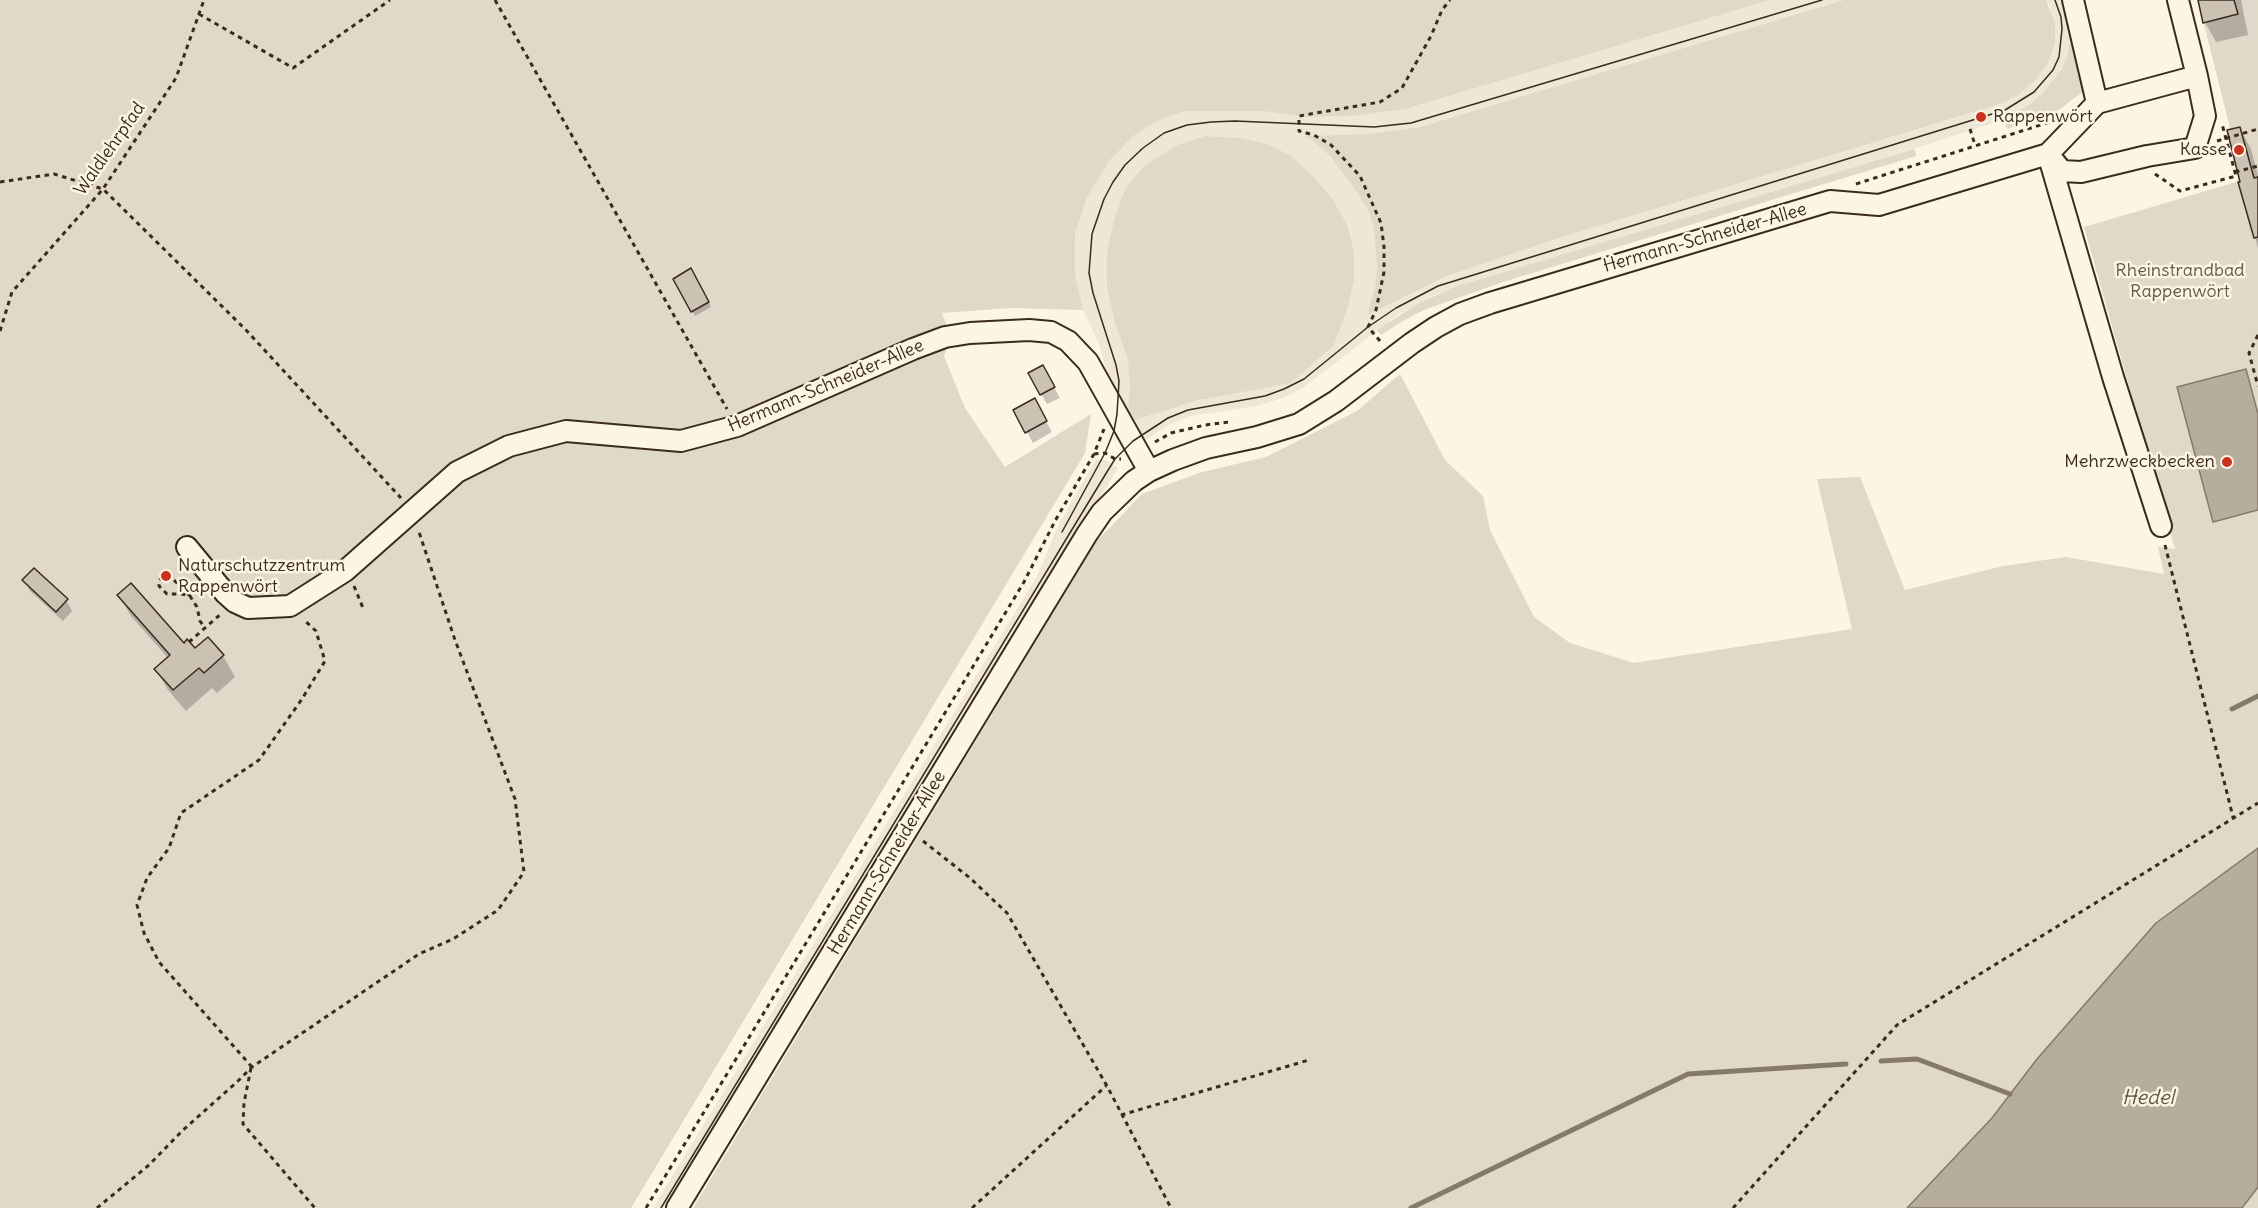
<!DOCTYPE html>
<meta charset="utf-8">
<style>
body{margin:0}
canvas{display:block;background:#fcf5e5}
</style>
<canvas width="2258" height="1208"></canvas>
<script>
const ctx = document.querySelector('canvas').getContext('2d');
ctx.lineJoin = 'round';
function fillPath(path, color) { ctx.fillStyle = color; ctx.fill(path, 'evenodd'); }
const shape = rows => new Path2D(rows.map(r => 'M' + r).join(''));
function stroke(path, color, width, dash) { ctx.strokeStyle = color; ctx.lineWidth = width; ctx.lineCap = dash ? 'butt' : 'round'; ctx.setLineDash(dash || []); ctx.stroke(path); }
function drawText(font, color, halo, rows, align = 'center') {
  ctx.font = font + ' Delius,sans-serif'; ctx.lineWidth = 5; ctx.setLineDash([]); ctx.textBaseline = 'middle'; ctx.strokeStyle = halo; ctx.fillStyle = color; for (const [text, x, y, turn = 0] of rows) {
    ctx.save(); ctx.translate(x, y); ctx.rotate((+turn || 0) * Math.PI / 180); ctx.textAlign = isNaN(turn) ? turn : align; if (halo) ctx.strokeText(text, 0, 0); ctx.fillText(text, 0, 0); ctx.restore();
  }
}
const built = shape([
 [1770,0,1844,0,1420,127,1368,134,1308,136,1330,156,1352,185,1367,208,1374,228,1377,268,1375,288,1368,314,1447,276,1559,238,2003,103,2018,95,2035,81,2048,63,2055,43,2050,5,2046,0,2062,0,2065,8,2070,38,2068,53,2062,69,2043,93,2030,104,1994,123,1864,165,1454,287,1432,296,1399,314,1301,389,1283,398,1257,406,1191,416,1171,424,1140,443,1113,394,1099,344,1083,310,1075,274,1075,234,1087,197,1110,160,1132,137,1157,121,1184,111,1263,111,1306,117,1351,116,1405,109],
 [1205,136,1240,138,1316,179,1333,200,1347,224,1354,281,1347,310,1334,345,1199,400,1135,420,1128,409,1130,387,1128,360,1114,320,1107,287,1107,252,1114,220,1125,189,1177,145],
 [1096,459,1105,460,1118,468,670,1208,653,1208,1037,576,1059,524]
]);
const green = shape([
 [0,0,1770,0,1405,109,1351,116,1306,117,1263,111,1184,111,1157,121,1132,137,1110,160,1087,197,1075,234,1075,274,1083,310,1011,308,942,313,951,337,944,356,965,408,1005,467,1091,414,1085,453,631,1208,0,1208],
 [1844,0,2046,0,2055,23,2055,43,2048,63,2035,81,2018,95,2003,103,1559,238,1447,276,1367,315,1375,288,1377,268,1374,228,1367,208,1352,185,1330,156,1307,136,1368,134,1420,127],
 [2062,0,2068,0,2087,84,2081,93,2056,112,2007,129,2003,119,2030,104,2043,93,2062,69,2068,53,2070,38,2068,20],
 [2198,0,2258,0,2258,848,2156,923,2037,1059,1992,1118,1907,1208,693,1208,1097,541,1142,494,1202,472,1266,457,1357,411,1400,374,1445,460,1483,496,1490,530,1534,617,1570,643,1634,663,1852,629,1817,479,1860,477,1905,590,2003,566,2066,557,2164,574,2158,547,2175,549,2084,227,2243,180],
 [1205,136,1240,138,1267,144,1291,156,1316,179,1333,200,1347,224,1354,252,1354,281,1347,310,1334,345,1291,383,1199,400,1135,420,1128,409,1130,387,1128,360,1114,320,1107,287,1107,252,1114,220,1125,189,1144,166,1177,145],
 [1915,149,1916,156,1503,282,1424,310,1401,322,1381,335,1377,330,1417,304,1454,287],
 [2258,1187,2258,1208,2242,1208]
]);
const water = shape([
 [2246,369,2258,414,2258,510,2213,522,2177,387,2246,369],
 [2258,848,2258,1187,2242,1208,1907,1208,1992,1118,2037,1059,2156,923,2258,848]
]);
const shadow = shape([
 [2199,0,2241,0,2248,35,2216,42,2205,22],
 [2240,129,2251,149,2258,175,2258,248,2240,183,2242,183],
 [691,270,711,307,695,316,675,279],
 [1043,367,1060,398,1047,404,1030,374],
 [1034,400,1052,432,1033,443,1015,410],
 [24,580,66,600,72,611,63,621,30,591],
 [119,595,183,645,195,650,207,639,223,656,235,677,217,693,212,688,186,711,168,690,156,669,168,658,131,616]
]);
const stream = shape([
 [2232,709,2258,696],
 [1881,1061,1917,1059,2010,1094],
 [1411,1208,1688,1074,1846,1064]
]);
const building = shape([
 [2198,0,2234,0,2238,14,2203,23,2198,0],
 [2240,127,2254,178,2258,177,2258,237,2254,238,2238,182,2240,182,2227,130,2240,127],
 [691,268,709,302,691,312,673,279,691,268],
 [1043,365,1055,387,1040,395,1028,373,1043,365],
 [1035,398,1047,421,1025,433,1013,410,1035,398],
 [34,568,68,599,56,612,22,580,34,568],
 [131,583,184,643,187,639,195,648,208,637,224,655,204,673,199,668,173,690,154,669,170,655,117,595,131,583]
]);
const path = shape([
 [495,0,727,409],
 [199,14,293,68,390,0],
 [1970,129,1975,145],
 [2217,141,2258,129],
 [2235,172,2258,166],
 [2155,174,2180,191,2236,176,2222,124],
 [0,182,54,174,103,189,246,330,401,498],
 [1856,184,2053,121],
 [0,331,12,292,103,189,176,78,204,0],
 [2258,335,2249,353,2258,386],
 [1380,341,1368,327,1376,310,1384,272,1384,247,1381,223,1360,176,1331,145,1314,135,1299,131,1299,116,1380,102,1402,88,1431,36,1442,10,1450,0],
 [1155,442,1171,433,1205,425,1229,422],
 [1094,454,1105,453,1115,459,1121,459],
 [2165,545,2233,817],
 [354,586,363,608],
 [190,596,171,577,166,575,159,580,159,586,167,594,182,594,190,596,197,607,200,621,205,628],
 [189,642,222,613],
 [923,841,970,878,1007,913,1107,1086,1171,1208],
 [252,1067,159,962,144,933,137,905,147,878,169,848,181,813,259,760,302,699,325,661,316,631,304,620],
 [251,1068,244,1103,243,1124,315,1208],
 [1121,1115,1309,1060],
 [97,1208,149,1165,183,1130,238,1081,252,1067,419,954,453,939,498,910,524,872,515,799,455,640,418,529],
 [646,1208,1024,582,1055,521,1094,454,1104,429],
 [972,1208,1106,1086],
 [1733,1208,1897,1025,2258,803]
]);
const minor = shape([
 [2073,0,2097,103],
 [2048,154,2113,377,2161,526],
 [2048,154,2062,171,2081,172,2147,156,2195,148,2205,116,2197,76],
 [187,547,225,593,235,602,248,608,290,606,345,571,457,472,509,446,566,431,681,441,737,426,913,349,945,337,970,333,1029,330,1051,332,1068,341,1088,362,1149,471],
 [677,1208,1087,534,1102,512,1134,481,1149,471,1173,460,1206,448,1257,437,1299,424,1336,401,1412,343,1436,327,1460,314,1490,303,1830,201,1879,205,2048,154,2097,103,2197,76,2178,0]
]);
const tram = shape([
 [1062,532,1105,453,1114,431,1117,414,1119,381,1116,365,1093,293,1089,273,1092,234,1104,199,1113,182,1125,165,1143,148,1164,133,1187,125,1211,122,1235,121,1374,127,1411,123,1822,0],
 [661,1208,1102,480,1115,459,1133,441,1168,418,1188,410,1265,396,1284,389,1304,379,1368,327,1396,308,1438,286,2005,110,2034,92,2053,70,2059,57,2062,29,2061,17,2055,0]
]);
const markers = [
 [1981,117,6,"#c8321e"],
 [2239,150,6,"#c8321e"],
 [2227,462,6,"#c8321e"],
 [166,576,6,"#c8321e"]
];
const poiNames = [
 ["Rappenwört",1993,117],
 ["Kasse",2227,150,"right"],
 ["Mehrzweckbecken",2215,462,"right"],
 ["Naturschutzzentrum",178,566],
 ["Rappenwört",178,587]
];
const streetNames = [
 ["Waldlehrpfad",110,149,-55],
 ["Hermann-Schneider-Allee",1705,238,-16],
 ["Hermann-Schneider-Allee",826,386,-23],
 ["Hermann-Schneider-Allee",887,863,-59]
];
const parkNames = [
 ["Rheinstrandbad",2180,271],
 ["Rappenwört",2180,292]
];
const waterNames = [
 ["Hedel",2148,1098]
];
fillPath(built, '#eee6d6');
fillPath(green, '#e0d8c8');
fillPath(water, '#b7ad9e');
stroke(water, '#85796b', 1.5);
fillPath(shadow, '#0003');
stroke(stream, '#85796b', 5);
fillPath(building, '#ccc2b3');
stroke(building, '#3b2a1e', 1.5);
stroke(minor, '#3b2a1e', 24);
stroke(path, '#3b2a1e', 3, [4.5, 4.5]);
stroke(minor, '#fcf5e5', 20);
stroke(tram, '#3b2a1e', 1.5);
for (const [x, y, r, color] of markers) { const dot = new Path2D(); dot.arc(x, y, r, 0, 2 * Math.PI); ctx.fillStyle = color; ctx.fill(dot); stroke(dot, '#fcf5e5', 2); }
drawText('18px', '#3b2a1e', '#fcf5e5', poiNames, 'left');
drawText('18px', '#3b2a1e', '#fcf5e5', streetNames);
drawText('18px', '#645648', '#fcf5e5', parkNames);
drawText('italic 20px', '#605144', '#fcf5e5', waterNames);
</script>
